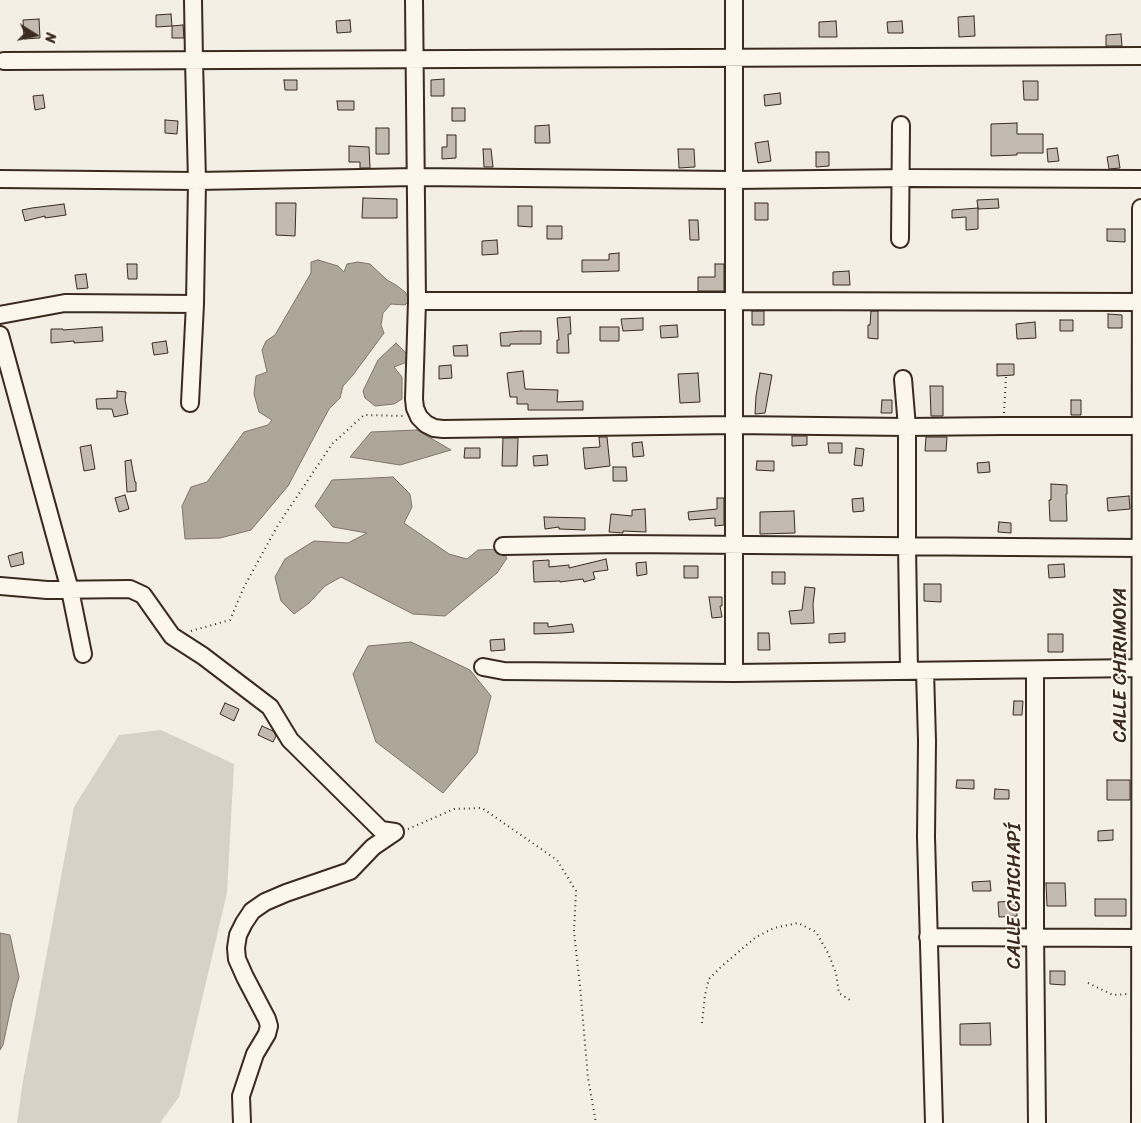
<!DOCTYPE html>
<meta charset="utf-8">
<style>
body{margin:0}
#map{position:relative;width:1141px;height:1123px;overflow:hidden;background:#f3efe4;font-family:Sriracha,sans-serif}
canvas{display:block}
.north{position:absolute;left:10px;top:10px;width:50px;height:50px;-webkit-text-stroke:4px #fbf7ec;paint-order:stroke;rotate:100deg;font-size:14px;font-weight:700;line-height:20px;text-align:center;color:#3b2a1e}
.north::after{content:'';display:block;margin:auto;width:18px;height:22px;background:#3b2a1e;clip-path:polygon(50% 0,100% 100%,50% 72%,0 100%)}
</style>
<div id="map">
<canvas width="1141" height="1123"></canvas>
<div class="north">N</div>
</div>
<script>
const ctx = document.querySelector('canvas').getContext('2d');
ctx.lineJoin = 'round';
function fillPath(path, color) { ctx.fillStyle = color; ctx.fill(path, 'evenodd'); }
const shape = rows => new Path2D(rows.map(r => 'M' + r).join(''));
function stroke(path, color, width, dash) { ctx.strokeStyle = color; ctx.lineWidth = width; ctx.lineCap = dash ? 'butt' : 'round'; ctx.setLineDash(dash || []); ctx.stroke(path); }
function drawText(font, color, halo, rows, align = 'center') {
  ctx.font = font + ' Sriracha,sans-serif'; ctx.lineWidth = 4; ctx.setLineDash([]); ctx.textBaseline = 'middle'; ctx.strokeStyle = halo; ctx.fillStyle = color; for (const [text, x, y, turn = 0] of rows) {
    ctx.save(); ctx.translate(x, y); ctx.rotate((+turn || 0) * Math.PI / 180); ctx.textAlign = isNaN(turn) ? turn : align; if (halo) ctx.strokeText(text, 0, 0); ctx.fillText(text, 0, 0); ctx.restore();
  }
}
const green = shape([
 [161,730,234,764,227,893,179,1097,160,1123,17,1123,23,1081,74,807,119,735]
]);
const water = shape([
 [318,260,338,266,344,272,347,264,358,262,370,264,387,280,396,285,405,292,410,300,405,305,391,304,383,313,381,325,384,333,353,375,343,386,340,398,329,409,288,486,251,530,220,538,185,539,182,506,191,487,207,482,244,432,268,425,272,420,259,412,254,394,256,376,267,372,262,350,266,341,275,335,311,273,311,262,318,260],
 [396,343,407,354,407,362,394,367,402,377,402,399,394,404,375,406,365,398,363,391,378,360,396,343],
 [417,430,451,450,400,465,350,457,371,432,417,430],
 [393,477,410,494,412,507,404,523,449,554,467,559,478,550,500,549,507,558,497,573,445,616,413,614,341,577,325,586,309,603,294,614,281,601,275,577,285,559,314,541,348,543,367,533,333,527,315,506,332,480,393,477],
 [411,642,470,670,491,696,477,753,443,793,376,742,353,674,368,646,411,642],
 [0,933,10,935,19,977,12,1002,3,1045,0,1050,0,933]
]);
const building = shape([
 [171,14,172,26,156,27,156,15,171,14],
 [974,16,975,36,959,37,958,17,974,16],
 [39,19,40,38,24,39,23,20,39,19],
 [350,20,351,32,337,33,336,21,350,20],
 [836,21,837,37,819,37,819,22,836,21],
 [902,21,903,33,888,33,887,22,902,21],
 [183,25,184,38,172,38,172,26,183,25],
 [1121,34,1122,46,1106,46,1106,35,1121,34],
 [444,79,444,96,431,96,431,80,444,79],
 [284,80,297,80,297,90,285,90,284,80],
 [1023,81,1038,81,1038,100,1024,100,1023,81],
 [780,93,781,104,765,106,764,95,780,93],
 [43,95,45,108,35,110,33,96,43,95],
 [337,101,354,101,354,110,338,110,337,101],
 [452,108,465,108,465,121,452,121,452,108],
 [165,120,178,121,177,134,165,133,165,120],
 [1017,123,1017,134,1043,134,1043,153,1017,153,1017,155,991,156,991,124,1017,123],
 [549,125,550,143,535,143,535,126,549,125],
 [376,128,389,128,389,154,376,154,376,128],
 [447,135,456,135,456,158,442,159,442,147,447,147,447,135],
 [768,141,771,161,758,163,755,143,768,141],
 [349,146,369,147,370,168,360,168,360,162,349,162,349,146],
 [1057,148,1059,161,1048,162,1047,149,1057,148],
 [483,149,491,149,493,167,484,167,483,149],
 [678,149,694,149,695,167,679,168,678,149],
 [816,152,829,152,829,166,816,167,816,152],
 [1118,155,1120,168,1109,169,1107,157,1118,155],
 [363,198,397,199,397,218,362,218,363,198],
 [998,199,999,208,978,209,977,200,998,199],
 [276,203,296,203,295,236,276,235,276,203],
 [755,203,768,203,768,220,755,220,755,203],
 [64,204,66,215,45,218,45,216,25,221,22,210,32,208,64,204],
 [518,206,532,206,532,227,518,226,518,206],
 [978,208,978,229,966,230,966,217,952,218,952,210,978,208],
 [689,220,698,220,699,240,690,240,689,220],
 [547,226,562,226,562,239,547,239,547,226],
 [1107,229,1125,229,1125,242,1107,241,1107,229],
 [497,240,498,254,482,255,482,241,497,240],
 [619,253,619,271,582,272,582,260,609,260,609,254,619,253],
 [127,264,137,264,137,279,128,279,127,264],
 [715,264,724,264,724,291,698,291,698,277,715,277,715,264],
 [849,271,850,285,833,285,833,272,849,271],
 [86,274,88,288,77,289,75,275,86,274],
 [752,311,764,311,764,325,752,325,752,311],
 [871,311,878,311,878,339,868,338,868,325,870,325,871,311],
 [1108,314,1122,315,1122,328,1108,328,1108,314],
 [570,317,571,334,568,334,569,353,557,353,557,340,559,340,557,318,570,317],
 [643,318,643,330,623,331,621,319,643,318],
 [1060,320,1073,320,1073,331,1060,331,1060,320],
 [1035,322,1036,338,1017,339,1016,324,1035,322],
 [677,325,678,337,661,338,660,326,677,325],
 [102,327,103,341,74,343,74,341,51,343,51,329,63,329,63,330,102,327],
 [600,327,619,327,619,341,600,341,600,327],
 [521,331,541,331,541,344,510,344,510,346,501,346,500,333,521,331],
 [166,341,168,353,154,355,152,343,166,341],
 [467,345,468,356,454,356,453,346,467,345],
 [997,364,1014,364,1014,375,997,376,997,364],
 [451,365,452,378,439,379,439,366,451,365],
 [523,371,525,389,558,390,557,402,583,401,583,410,528,410,528,404,517,404,517,397,510,397,507,373,523,371],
 [698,373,700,402,680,403,678,374,698,373],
 [760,373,772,375,765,413,755,414,756,396,760,373],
 [930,386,943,386,943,416,931,416,930,386],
 [117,391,126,392,125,400,128,414,114,417,112,409,97,409,96,399,117,398,117,391],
 [882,400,892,400,892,413,881,413,882,400],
 [1071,400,1081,400,1081,415,1071,415,1071,400],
 [792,436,807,436,807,445,792,446,792,436],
 [599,437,607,437,610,466,585,469,583,448,600,447,599,437],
 [926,437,947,437,946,451,925,451,926,437],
 [503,438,518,438,517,466,502,466,503,438],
 [642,442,644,456,633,457,632,443,642,442],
 [828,443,842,443,842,453,829,453,828,443],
 [91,445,95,469,84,471,80,447,91,445],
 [465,448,480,448,480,458,464,458,465,448],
 [856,448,864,449,862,466,854,465,856,448],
 [547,455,548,465,534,466,533,456,547,455],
 [131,460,135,482,136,482,136,491,127,492,125,461,131,460],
 [757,461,774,461,774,471,756,470,757,461],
 [989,462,990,472,978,473,977,463,989,462],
 [613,467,626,467,627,481,613,481,613,467],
 [1051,484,1067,485,1067,494,1066,494,1067,521,1050,521,1049,500,1051,500,1051,484],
 [125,495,129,509,119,512,115,498,125,495],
 [1129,496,1130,509,1108,511,1107,498,1129,496],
 [717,498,724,498,724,525,715,526,715,518,689,520,688,512,717,509,717,498],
 [863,498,864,511,853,512,852,499,863,498],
 [645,509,646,532,623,531,623,533,609,532,611,514,632,516,632,510,645,509],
 [794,511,795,533,760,534,760,512,794,511],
 [544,517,585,518,585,530,559,529,559,527,545,529,544,517],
 [999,522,1011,523,1011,533,998,532,999,522],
 [22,552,24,564,11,567,8,556,22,552],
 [606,559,608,570,593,572,595,579,584,582,583,579,560,582,560,581,534,582,533,561,549,560,549,567,569,565,569,568,606,559],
 [646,562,647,574,637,576,636,563,646,562],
 [1064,564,1065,577,1049,578,1048,565,1064,564],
 [684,566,698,566,698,578,684,578,684,566],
 [772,572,785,572,785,584,772,584,772,572],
 [924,584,941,584,941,602,924,601,924,584],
 [805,587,815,588,813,604,814,623,791,624,789,611,802,610,805,587],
 [709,597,722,597,722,606,720,606,722,617,712,618,709,597],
 [534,623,548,623,548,627,572,624,574,632,562,633,534,634,534,623],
 [758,633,769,633,770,650,758,650,758,633],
 [845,633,845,642,829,643,829,634,845,633],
 [1048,634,1063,634,1063,652,1048,652,1048,634],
 [504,639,505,650,491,651,490,640,504,639],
 [1014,701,1023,701,1022,715,1013,715,1014,701],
 [225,703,239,709,234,721,220,714,225,703],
 [262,726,273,731,276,736,273,742,258,735,262,726],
 [957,780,974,780,974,789,956,788,957,780],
 [1107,780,1130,780,1130,800,1107,800,1107,780],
 [995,789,1009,790,1009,799,994,799,995,789],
 [1113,830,1113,840,1098,841,1098,831,1113,830],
 [990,881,991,891,973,891,972,882,990,881],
 [1046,883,1065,883,1066,906,1047,906,1046,883],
 [1095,899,1126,899,1126,916,1095,916,1095,899],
 [1016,901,1017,916,999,917,998,902,1016,901],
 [1050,971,1065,971,1065,985,1050,984,1050,971],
 [990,1023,991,1045,960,1045,960,1024,990,1023]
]);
const path = shape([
 [1004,413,1006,376],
 [191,631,230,620,244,587,278,525,332,444,364,415,404,416],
 [408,829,454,809,482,808,557,860,576,891,574,932,580,986,588,1078,596,1123],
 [1088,983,1113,995,1128,994],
 [702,1023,705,995,709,979,722,966,756,937,774,928,798,923,816,932,828,953,836,973,839,993,850,1000]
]);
const minor = shape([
 [414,0,417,301,414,399,415,408,419,417,426,424,434,428,443,429,733,425,907,427,1003,426,1141,426],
 [734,0,734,673],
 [4,61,1141,56],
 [0,179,197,181,416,177,733,180,910,178,1141,179],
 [900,239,901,125],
 [417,301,733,301,1141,302],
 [0,315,65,303,195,304,197,181,194,60,193,0],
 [0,335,70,590,83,654],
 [903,379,907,427,907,546,909,671],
 [190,403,195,304],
 [503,546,620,544,1141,548],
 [0,586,47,590,130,589,143,595,172,636,203,656,270,707,290,740,381,830,395,832,373,847,350,871,286,893,265,902,252,911,244,923,238,935,236,948,237,959,245,977,267,1019,269,1026,267,1034,255,1054,241,1096,242,1123],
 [483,667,504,671,734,673,1141,668],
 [1035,670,1035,931,1037,1123],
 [925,671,927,741,926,837,934,1123],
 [928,937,1140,938],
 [1140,1123,1141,208]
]);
const streetNames = [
 ["CALLE CHIRIMOYA",1121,665,-90],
 ["CALLE CHICHAPÍ",1015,896,-90]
];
fillPath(green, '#d8d1c6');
fillPath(water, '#afa69a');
stroke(water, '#817468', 1);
fillPath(building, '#c3bbb0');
stroke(building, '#3b2a1e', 1);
stroke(minor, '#3b2a1e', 20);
stroke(path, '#3b2a1e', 2, [1, 4]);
stroke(minor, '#fbf7ec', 16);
drawText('19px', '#3b2a1e', '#fbf7ec', streetNames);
</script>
